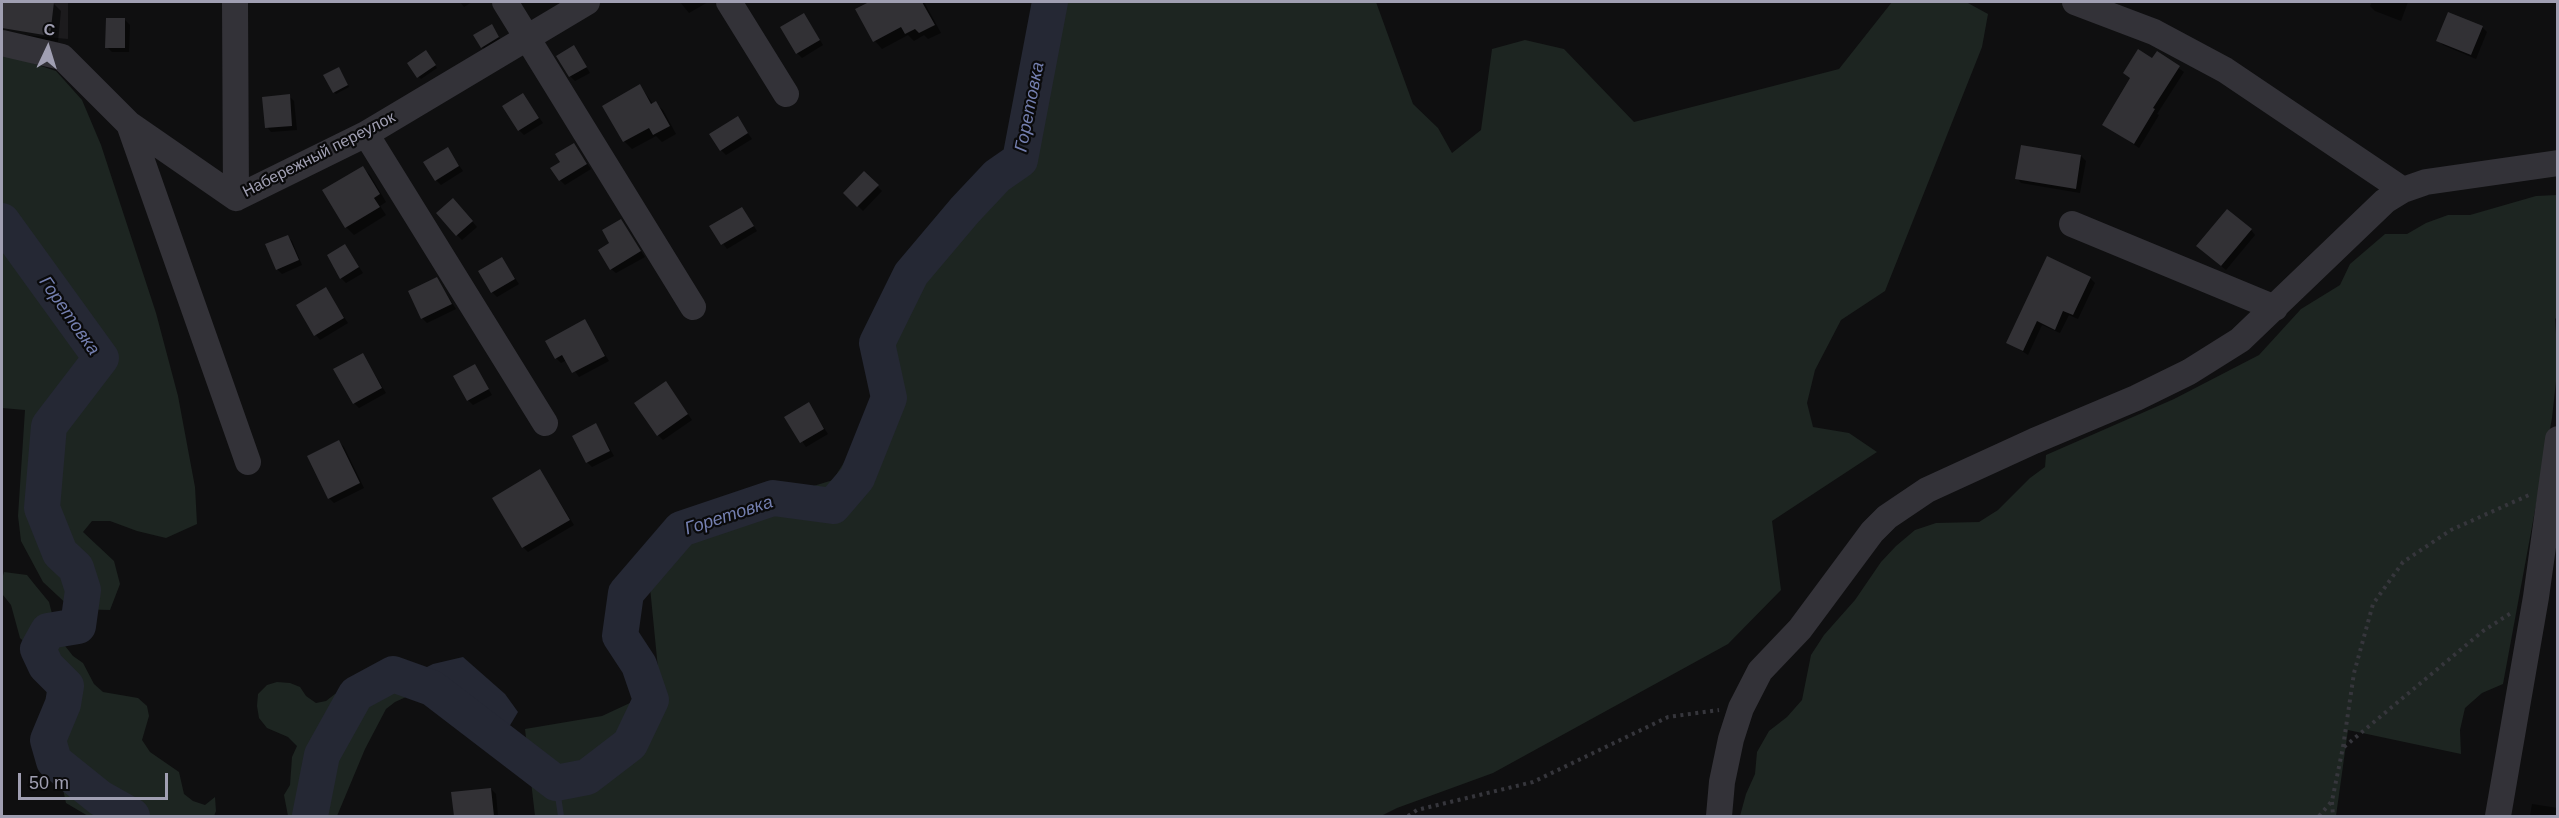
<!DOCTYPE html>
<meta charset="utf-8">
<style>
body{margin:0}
#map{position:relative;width:2559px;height:818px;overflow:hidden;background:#0f0f10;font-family:Helvetica,sans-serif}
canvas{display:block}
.frame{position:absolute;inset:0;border:3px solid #a09fb2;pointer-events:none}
.north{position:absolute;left:18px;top:18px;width:60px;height:60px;-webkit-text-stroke:4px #0a0a0b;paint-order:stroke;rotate:4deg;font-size:16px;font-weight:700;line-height:24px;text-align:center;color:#a09fb2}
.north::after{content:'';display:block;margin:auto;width:21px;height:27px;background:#a09fb2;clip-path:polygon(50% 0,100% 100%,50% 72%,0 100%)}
.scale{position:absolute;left:18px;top:773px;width:150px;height:27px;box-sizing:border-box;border:3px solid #a09fb2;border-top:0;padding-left:8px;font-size:18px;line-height:21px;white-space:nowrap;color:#a09fb2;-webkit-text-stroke:4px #0a0a0b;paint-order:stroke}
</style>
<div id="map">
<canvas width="2559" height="818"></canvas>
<div class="frame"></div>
<div class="north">С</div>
<div class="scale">50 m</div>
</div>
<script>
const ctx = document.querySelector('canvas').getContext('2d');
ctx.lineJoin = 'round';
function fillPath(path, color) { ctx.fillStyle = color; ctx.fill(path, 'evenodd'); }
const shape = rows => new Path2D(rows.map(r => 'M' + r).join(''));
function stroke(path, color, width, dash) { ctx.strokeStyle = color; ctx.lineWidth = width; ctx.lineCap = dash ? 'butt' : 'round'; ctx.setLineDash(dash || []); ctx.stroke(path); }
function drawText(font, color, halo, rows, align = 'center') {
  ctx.font = font + ' Helvetica,sans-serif'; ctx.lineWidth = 4.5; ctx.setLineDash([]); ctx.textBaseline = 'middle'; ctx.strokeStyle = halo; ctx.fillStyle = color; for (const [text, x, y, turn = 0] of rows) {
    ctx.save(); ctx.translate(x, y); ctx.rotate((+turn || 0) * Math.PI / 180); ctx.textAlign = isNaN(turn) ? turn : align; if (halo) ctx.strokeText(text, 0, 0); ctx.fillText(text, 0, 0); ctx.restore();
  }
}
const built = shape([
 [2,2,68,2,68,39,2,33]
]);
const green = shape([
 [1067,2,1376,2,1413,104,1438,128,1452,153,1481,130,1492,49,1525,40,1564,49,1634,122,1839,69,1892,2,1966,2,1988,14,1982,47,1885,291,1841,320,1815,370,1807,403,1813,427,1849,433,1877,452,1772,521,1781,590,1728,644,1493,773,1397,808,1381,816,535,816,525,729,602,716,660,689,648,567,685,536,758,503,833,480,863,432,901,309,935,240,964,194,1012,182,1048,64,1065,16],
 [2,53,56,71,82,100,101,145,156,313,178,396,195,487,197,524,166,538,137,531,110,521,92,521,83,532,114,561,120,584,110,610,72,609,43,582,21,541,18,516,25,410,2,408],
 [2557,195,2558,316,2555,319,2558,363,2552,418,2503,684,2482,693,2465,708,2460,730,2461,754,2348,730,2336,816,1740,816,1746,794,1755,774,1757,752,1769,731,1787,717,1802,700,1811,655,1824,635,1855,600,1881,562,1896,546,1915,530,1936,523,1979,522,1998,510,2030,478,2045,467,2046,455,2174,399,2259,355,2301,309,2340,285,2350,264,2385,234,2407,234,2426,223,2448,215,2470,215,2536,196],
 [4,572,27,575,35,585,49,602,58,637,73,656,83,663,94,684,103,692,138,698,147,706,149,716,142,740,150,752,179,772,184,794,193,801,205,805,215,797,216,811,214,816,88,816,66,803,61,780,44,764,38,753,40,741,52,708,45,687,42,665,37,654,20,638,11,605,3,595,2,579],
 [396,675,407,678,413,688,406,697,395,702,386,709,365,749,337,816,288,816,284,795,290,785,292,757,297,746,288,737,267,728,259,718,257,706,258,694,267,685,277,682,290,683,300,687,306,696,316,703,326,701,335,694,346,692,380,677]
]);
const water = shape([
 [463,657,505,694,518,712,509,727,479,734,435,707,419,691,423,669,433,664]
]);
const shadow = shape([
 [2,2,53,3,61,11,58,42,13,35,2,37],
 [460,2,459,2,472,2,464,7],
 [680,2,708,2,689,13],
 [872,2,924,2,941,33,928,39,924,35,914,41,908,35,882,49,875,41,857,9],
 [2372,2,2408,2,2401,21,2375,11,2370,6],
 [804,14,823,45,802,58,797,53],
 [125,20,130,25,129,52,112,52,107,47],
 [2482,27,2487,32,2476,59,2443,45,2438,40],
 [493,28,500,39,484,49,482,47],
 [574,47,590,73,575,81,570,76],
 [2157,53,2184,72,2157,114,2159,115,2139,148,2104,124],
 [428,54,437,68,421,79,419,77],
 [341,71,349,87,336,94,334,92],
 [640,86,653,104,655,103,663,110,676,134,662,142,656,136,632,149,625,142,605,106],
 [523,95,543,123,524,135,519,130],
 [289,96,294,101,297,130,271,132,267,127],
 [737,118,752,139,726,155,721,150],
 [574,145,591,169,565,185,560,180,562,162],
 [447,149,463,171,441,185,436,180],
 [2081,156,2086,161,2080,193,2021,183,2017,178],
 [363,168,370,175,386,202,380,206,386,215,354,235,346,227],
 [864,173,882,191,863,211,845,193],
 [458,205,477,227,462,240,457,235],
 [742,208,757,231,727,249,711,227],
 [621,221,645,257,616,273,611,269,611,243],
 [2251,230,2255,235,2226,270,2203,251],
 [287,236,292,241,302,265,282,274,277,269],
 [345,246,363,273,346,283,341,278],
 [502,259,519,284,497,297,492,292],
 [2090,278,2095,283,2078,319,2069,315,2060,333,2042,325,2028,355,2008,342],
 [437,279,456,309,427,323,422,318],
 [325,289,348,323,320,340,316,335],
 [584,321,609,361,579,377,567,360,561,363,556,358],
 [363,355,386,393,359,408,354,403],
 [474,366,492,395,473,405,468,400],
 [670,388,692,420,663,440,658,435],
 [808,404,828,434,806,447,786,418],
 [596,425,614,456,592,467,587,462],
 [339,442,344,447,364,488,334,503,329,498],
 [540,471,574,525,528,552,523,547],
 [491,789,496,794,498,816,455,816,453,793],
 [2532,804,2558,808,2558,816,2530,816]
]);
const stream = shape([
 [556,783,561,816]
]);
const river = shape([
 [2,221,101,358,49,426,42,508,60,553,76,568,83,590,78,626,48,631,38,649,46,666,66,686,63,704,48,740,54,761,100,798,132,816],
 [310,816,322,755,356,694,393,674,432,688,556,783,587,777,630,744,651,700,639,665,620,636,626,593,681,529,773,498,833,506,857,478,889,398,877,343,911,274,965,210,997,176,1020,160,1050,2]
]);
const building = shape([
 [2,2,54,2,50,36,2,28],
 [869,2,922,2,935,25,919,33,915,29,905,34,901,27,873,42,855,9],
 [2448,12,2483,26,2471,55,2436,41],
 [804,13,820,40,796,54,780,27],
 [106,18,125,18,125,48,105,48],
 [492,24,499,37,481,48,473,35],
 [574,45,587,67,569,77,556,56],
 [2138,49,2152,58,2157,51,2180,66,2153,108,2155,109,2134,144,2102,125,2130,78,2123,73],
 [426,50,436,65,417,78,407,63],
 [339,67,348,85,333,93,323,75],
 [640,84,651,104,656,101,670,126,653,135,649,128,623,142,602,106],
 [523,93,539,118,518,131,502,106],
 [290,94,292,126,265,128,262,97],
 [738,116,748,133,720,151,709,134],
 [574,143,587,164,559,181,550,168,560,162,555,154],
 [2021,145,2081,155,2076,189,2015,179],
 [448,147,459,166,435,181,423,162],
 [363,166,380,194,374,198,380,207,345,228,322,190],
 [864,171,879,185,857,207,843,193],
 [453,198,473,221,456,236,436,213],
 [742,207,754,226,721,245,709,226],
 [2227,209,2252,229,2221,266,2196,246],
 [621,219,641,251,610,270,598,250,609,243,602,230],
 [288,235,299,260,276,270,265,244],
 [345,244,359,267,340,279,327,255],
 [2047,256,2091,277,2073,315,2063,311,2055,330,2037,321,2023,351,2006,343],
 [502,257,515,279,491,293,478,271],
 [437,277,452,304,421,319,408,291],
 [326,287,344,318,314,336,296,305],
 [585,319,605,356,572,373,562,355,555,359,545,341],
 [363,353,382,388,353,404,333,369],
 [475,364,489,389,467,401,453,376],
 [666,381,688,414,657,436,634,403],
 [809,402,824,429,800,443,784,417],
 [596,423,610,451,586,463,572,436],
 [339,440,360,483,328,499,307,456],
 [540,469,570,520,522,548,492,498],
 [491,788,494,816,454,816,451,792]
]);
const path = shape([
 [2344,747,2483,631,2511,613],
 [2332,802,2333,816],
 [1408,816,1417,810,1533,782,1668,717,1719,710],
 [2319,816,2332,801,2343,747,2354,673,2373,604,2403,562,2451,530,2529,495]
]);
const minor = shape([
 [235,2,236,198],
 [505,2,693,307],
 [729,2,786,94],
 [2075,2,2154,32,2225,70,2403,190],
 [2,43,62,57,129,124,236,198,366,134,587,2],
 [129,124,248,462],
 [366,134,545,423],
 [2072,224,2275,308],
 [1719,816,1722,782,1731,739,1741,708,1760,671,1800,629,1872,532,1887,517,1927,490,2034,441,2136,398,2189,372,2240,340,2385,201,2403,190,2426,182,2558,163],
 [2498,816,2536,597,2558,439]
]);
const streetNames = [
 ["Набережный переулок",319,155,-27]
];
const waterNames = [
 ["Горетовка",1030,107,-79],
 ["Горетовка",69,316,55],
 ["Горетовка",729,516,-18]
];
fillPath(built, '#1c1b1d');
fillPath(green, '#1d2521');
fillPath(water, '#252834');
fillPath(shadow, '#0007');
stroke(stream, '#252834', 6);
stroke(river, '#252834', 36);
fillPath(building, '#323135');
stroke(path, '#36363c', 4, [3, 4.5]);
stroke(minor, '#333238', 26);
drawText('16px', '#a09fb2', '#0a0a0b', streetNames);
drawText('italic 18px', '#747faf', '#0a0a0b', waterNames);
</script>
